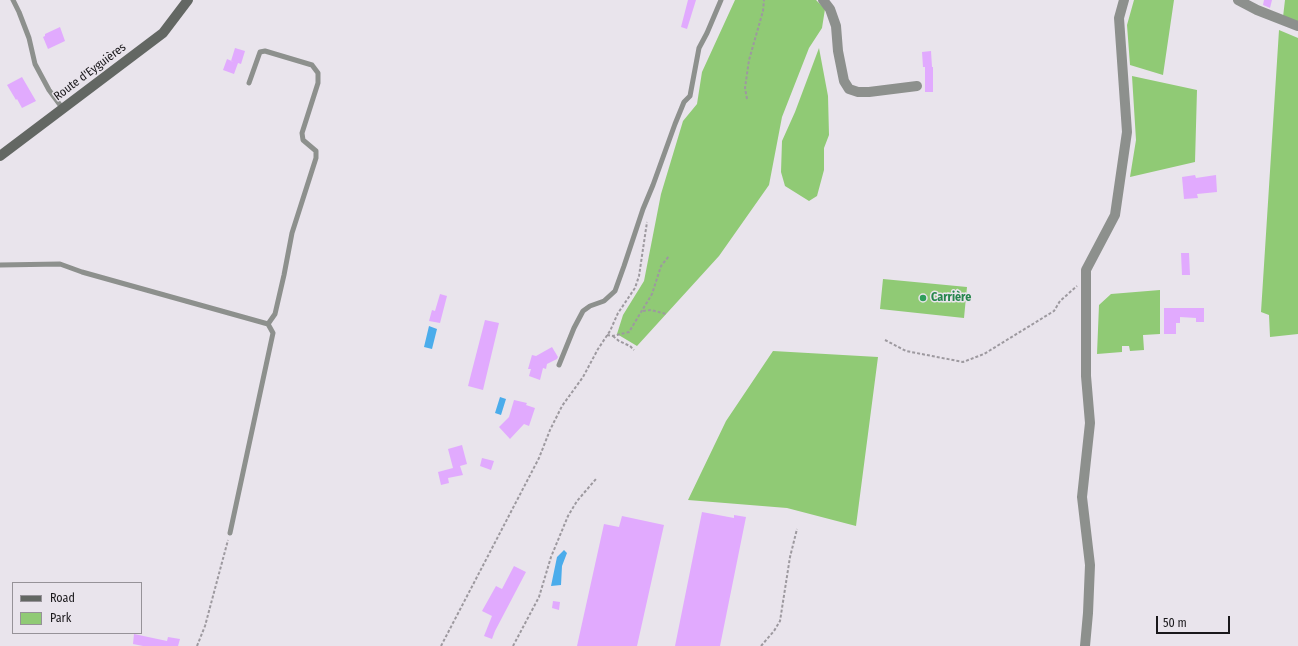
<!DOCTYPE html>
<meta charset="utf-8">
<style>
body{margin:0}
#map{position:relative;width:1298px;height:646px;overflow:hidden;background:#e9e4ec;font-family:"Fira Sans Condensed",sans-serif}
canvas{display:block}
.legend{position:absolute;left:12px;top:582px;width:130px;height:52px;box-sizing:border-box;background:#e9e4ec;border:1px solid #969298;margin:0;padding:5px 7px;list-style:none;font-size:12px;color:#1a181b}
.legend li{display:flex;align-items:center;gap:8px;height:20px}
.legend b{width:20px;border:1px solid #969298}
.scale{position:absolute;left:1156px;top:616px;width:74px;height:18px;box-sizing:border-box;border:2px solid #1a181b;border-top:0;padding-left:5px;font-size:12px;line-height:14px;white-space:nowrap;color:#1a181b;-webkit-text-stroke:3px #e9e4ec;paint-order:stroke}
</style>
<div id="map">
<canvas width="1298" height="646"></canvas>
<ul class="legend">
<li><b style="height:5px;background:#636763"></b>Road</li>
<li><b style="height:11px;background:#90ca75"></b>Park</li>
</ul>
<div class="scale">50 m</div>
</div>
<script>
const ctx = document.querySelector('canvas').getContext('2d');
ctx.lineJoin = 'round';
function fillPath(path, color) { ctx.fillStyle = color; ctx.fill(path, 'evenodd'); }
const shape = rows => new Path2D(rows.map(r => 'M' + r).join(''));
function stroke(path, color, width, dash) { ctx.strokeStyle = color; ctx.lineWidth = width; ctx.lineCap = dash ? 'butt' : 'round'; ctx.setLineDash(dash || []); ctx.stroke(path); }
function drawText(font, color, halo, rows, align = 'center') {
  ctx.font = font + ' "Fira Sans Condensed",sans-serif'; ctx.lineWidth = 3; ctx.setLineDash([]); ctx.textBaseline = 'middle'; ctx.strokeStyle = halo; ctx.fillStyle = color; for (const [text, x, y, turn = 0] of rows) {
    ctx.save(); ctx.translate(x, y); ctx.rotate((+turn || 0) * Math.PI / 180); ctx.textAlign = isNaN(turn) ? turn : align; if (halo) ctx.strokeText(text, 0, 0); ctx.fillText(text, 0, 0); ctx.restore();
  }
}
const green = shape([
 [735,0,816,0,825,9,822,28,809,48,782,117,769,185,719,256,637,346,617,334,623,315,644,281,661,194,683,121,697,104,702,72],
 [1134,0,1174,0,1163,75,1130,65,1127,25],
 [1285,0,1298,0,1298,23,1283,17],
 [1279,30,1298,38,1298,334,1270,337,1269,315,1261,312],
 [819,48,828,96,829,135,824,148,824,170,817,196,809,201,785,186,781,172,782,141,795,112],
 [1132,76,1197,90,1195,162,1130,177,1136,140],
 [883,279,967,287,964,318,880,309],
 [1160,290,1160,334,1143,335,1144,350,1130,351,1129,346,1122,346,1122,352,1097,354,1099,305,1111,294],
 [773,351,878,357,856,526,787,508,688,500,726,421]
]);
const water = shape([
 [429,326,437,329,432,349,424,347],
 [500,397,506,399,501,415,495,413],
 [564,550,567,553,562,566,561,585,551,586,557,557]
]);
const building = shape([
 [688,0,696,0,687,29,681,27],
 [1264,0,1272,0,1270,8,1263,5],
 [60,27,65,41,48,49,43,37,45,36,45,34],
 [235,48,245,51,241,64,238,63,234,74,223,70,227,59,234,62,231,61],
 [931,51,932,67,933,67,933,92,925,92,925,67,923,67,922,52],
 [22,77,36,101,22,108,17,99,16,100,7,85],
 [1195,175,1196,178,1216,175,1217,192,1197,194,1198,198,1184,199,1182,177],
 [1181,253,1189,253,1190,275,1182,275],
 [440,294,447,296,440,323,429,321,432,310,435,311],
 [1164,308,1204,308,1204,322,1196,322,1196,318,1180,317,1180,323,1176,323,1176,334,1164,334],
 [485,320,499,323,483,390,468,386],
 [552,347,558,357,557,359,547,364,546,369,543,368,540,380,529,376,531,369,528,369,532,355,536,356],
 [514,400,527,403,526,405,535,408,529,426,524,424,510,439,499,427,509,417],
 [462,445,467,464,460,466,463,475,448,478,449,483,441,485,438,472,453,468,448,449],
 [482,458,494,461,491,470,480,466],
 [702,512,734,518,734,515,746,517,720,646,675,646],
 [622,516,664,525,637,646,577,646,604,524,619,527],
 [514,566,526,572,495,631,492,639,484,636,492,616,482,611,496,586,502,589],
 [553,601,560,602,559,610,552,608],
 [134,634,167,641,168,637,180,639,178,646,143,646,133,644]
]);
const path = shape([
 [747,99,745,88,749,60,763,11,764,0],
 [643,311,651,310,666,314],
 [607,335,613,336,629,332,652,294,661,266,669,256],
 [613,336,619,341,630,346,634,350],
 [885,340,906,351,963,362,984,354,1054,311,1060,301,1077,286],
 [197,646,205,626,228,540],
 [441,646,539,458,550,430,562,406,583,377,598,349,610,331,618,313,635,288,639,276,647,222],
 [513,646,539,597,551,557,568,516,577,501,596,479],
 [761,646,774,631,780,621,790,557,797,529]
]);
const service = shape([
 [13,0,19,12,29,38,35,64,49,90,63,109],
 [249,83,260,52,265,51,312,65,318,73,318,83,302,133,303,140,316,151,316,158,292,233,284,275,275,314,268,324],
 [0,265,60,264,82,272,268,324,273,333,230,533],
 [559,365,574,328,583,311,590,306,604,301,615,291,624,266,643,209,653,185,675,124,684,102,690,96,699,48,707,33,721,0]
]);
const minor = shape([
 [823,0,830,9,836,26,838,51,844,81,849,89,858,92,869,92,917,86],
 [1238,0,1257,10,1298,26],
 [1085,646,1088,613,1090,565,1082,497,1090,423,1086,376,1086,270,1115,215,1127,132,1119,18,1124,0]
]);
const secondary = shape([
 [0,156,163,33,188,0]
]);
const markers = [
 [923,298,4,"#2e9e5b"]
];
const streetNames = [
 ["Route d'Eyguières",90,72,-37]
];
const leisureNames = [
 ["Carrière",931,298]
];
fillPath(green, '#90ca75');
fillPath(water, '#4baceb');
fillPath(building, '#e1aafe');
stroke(path, '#9d999f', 2, [3, 2]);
stroke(service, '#8d908d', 5);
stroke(minor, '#8d908d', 10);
stroke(secondary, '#636763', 10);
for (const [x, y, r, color] of markers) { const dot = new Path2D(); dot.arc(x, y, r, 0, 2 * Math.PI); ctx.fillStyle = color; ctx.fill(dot); stroke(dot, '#e9e4ec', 1.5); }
drawText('12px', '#1a181b', '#e9e4ec', streetNames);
drawText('bold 12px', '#27864d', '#e9e4ec', leisureNames, 'left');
</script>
